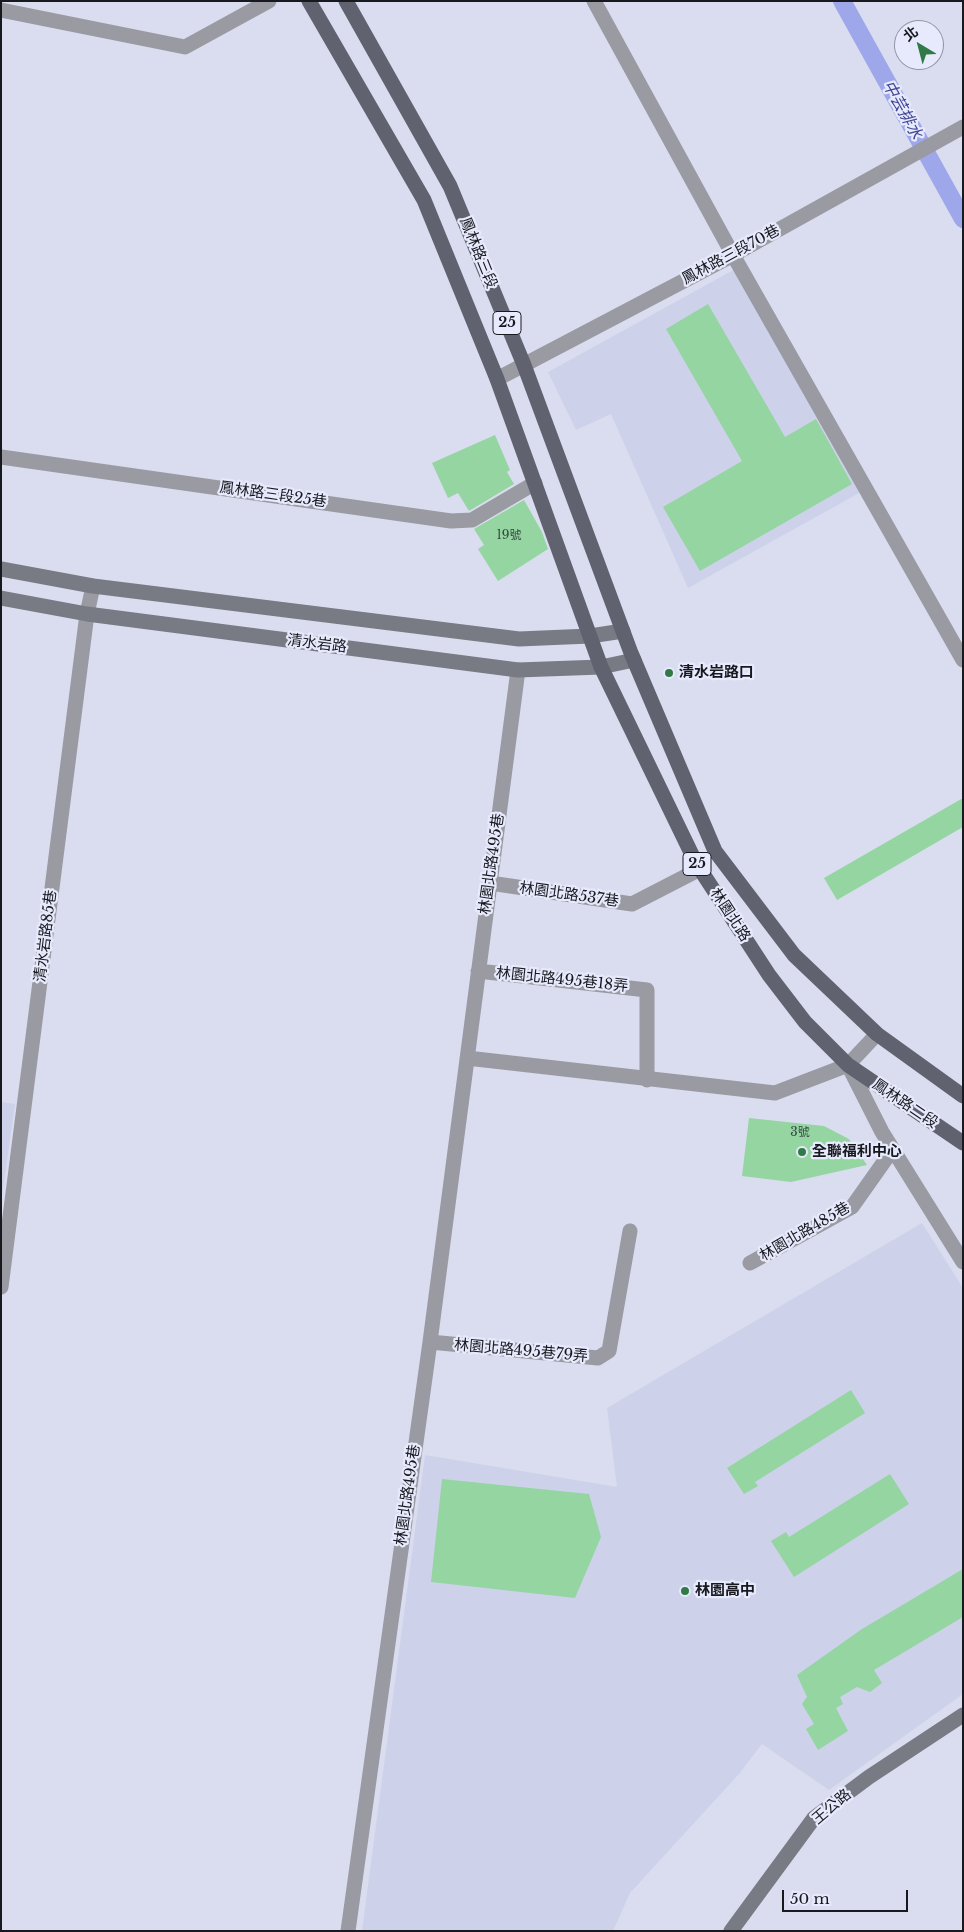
<!DOCTYPE html>
<meta charset="utf-8">
<style>
body{margin:0}
#map{position:relative;width:964px;height:1932px;overflow:hidden;background:#daddef;font-family:"Libre Baskerville","Noto Sans TC",serif}
canvas{display:block}
.frame{position:absolute;inset:0;border:2px solid #18191f;pointer-events:none}
.north{position:absolute;left:894px;top:20px;width:50px;height:50px;box-sizing:border-box;background:#e7eafc;border:1px solid #9496a4;border-radius:50%;rotate:323deg;font-size:14px;font-weight:700;line-height:20px;text-align:center;color:#18191f}
.north::after{content:'';display:block;margin:auto;width:18px;height:22px;background:#317946;clip-path:polygon(50% 0,100% 100%,50% 72%,0 100%)}
.scale{position:absolute;left:782px;top:1890px;width:126px;height:22px;box-sizing:border-box;border:2px solid #18191f;border-top:0;padding-left:6px;font-size:15px;line-height:18px;white-space:nowrap;color:#18191f;-webkit-text-stroke:4px #e7eafc;paint-order:stroke}
</style>
<div id="map">
<canvas width="964" height="1932"></canvas>
<div class="frame"></div>
<div class="north">北</div>
<div class="scale">50 m</div>
</div>
<script>
const ctx = document.querySelector('canvas').getContext('2d');
ctx.lineJoin = 'round';
function fillPath(path, color) { ctx.fillStyle = color; ctx.fill(path, 'evenodd'); }
const shape = rows => new Path2D(rows.map(r => 'M' + r).join(''));
function stroke(path, color, width, dash) { ctx.strokeStyle = color; ctx.lineWidth = width; ctx.lineCap = dash ? 'butt' : 'round'; ctx.setLineDash(dash || []); ctx.stroke(path); }
function drawText(font, color, halo, rows, align = 'center') {
  ctx.font = font + ' "Libre Baskerville","Noto Sans TC",serif'; ctx.lineWidth = 4.5; ctx.setLineDash([]); ctx.textBaseline = 'middle'; ctx.strokeStyle = halo; ctx.fillStyle = color; for (const [text, x, y, turn = 0] of rows) {
    ctx.save(); ctx.translate(x, y); ctx.rotate((+turn || 0) * Math.PI / 180); ctx.textAlign = isNaN(turn) ? turn : align; if (halo) ctx.strokeText(text, 0, 0); ctx.fillText(text, 0, 0); ctx.restore();
  }
}
const built = shape([
 [737,268,861,492,688,588,611,414,576,430,548,372],
 [1,1102,15,1104,1,1203],
 [922,1223,963,1288,963,1694,829,1790,762,1744,739,1774,630,1893,613,1931,362,1931,425,1455,617,1487,607,1408]
]);
const canal = shape([
 [842,1,963,219]
]);
const building = shape([
 [708,304,785,437,816,419,852,484,700,571,663,507,742,461,666,329],
 [495,435,510,470,507,472,514,484,469,511,458,493,448,498,432,463],
 [524,500,542,532,548,549,498,581,478,549,484,545,474,529],
 [963,798,963,827,837,900,824,878],
 [749,1118,824,1126,849,1139,867,1165,791,1182,742,1176],
 [851,1390,865,1413,755,1482,758,1486,744,1494,727,1468],
 [890,1474,909,1504,794,1577,771,1541,786,1532,789,1537],
 [442,1479,589,1494,601,1537,575,1598,431,1582],
 [963,1569,963,1617,874,1670,882,1683,870,1692,857,1687,840,1697,843,1704,836,1708,848,1731,818,1750,806,1729,814,1724,802,1704,807,1697,797,1675,862,1629]
]);
const street = shape([
 [594,1,733,255,963,660],
 [1,10,185,47,269,1],
 [497,379,733,255,963,127],
 [1,457,451,521,472,520,535,483],
 [490,883,632,904,700,869],
 [478,971,647,990,647,1080],
 [467,1058,775,1093,848,1065,877,1034],
 [848,1065,882,1132,963,1262],
 [750,1263,852,1207,893,1149],
 [1,1287,87,614,93,586],
 [430,1342,598,1358,609,1351,630,1231],
 [348,1931,430,1342,518,670]
]);
const secondary = shape([
 [1,569,93,586,519,639,590,636,623,631],
 [1,598,87,614,518,670,601,667,634,660],
 [731,1931,814,1818,869,1777,963,1715]
]);
const primary = shape([
 [309,1,424,200,497,379,601,667,696,863,769,975,805,1022,848,1065,963,1143],
 [346,1,450,186,524,365,631,653,715,851,794,955,877,1034,963,1096]
]);
const markers = [
 [669,673,5,"#317946"],
 [802,1152,5,"#317946"],
 [685,1591,5,"#317946"]
];
const numberNames = [
 ["19號",509,536],
 ["3號",800,1133]
];
const shields = [
 [507,323,28],
 [697,864,28]
];
const shieldNames = [
 ["25",507,323],
 ["25",697,864]
];
const streetNames = [
 ["鳳林路三段",478,253,68],
 ["鳳林路三段70巷",731,255,-28],
 ["鳳林路三段25巷",273,495,8],
 ["清水岩路",317,644,7],
 ["林園北路495巷",492,864,-82],
 ["林園北路537巷",569,895,8],
 ["林園北路",730,915,57],
 ["清水岩路85巷",46,936,-83],
 ["林園北路495巷18弄",562,980,6],
 ["鳳林路二段",905,1104,34],
 ["林園北路485巷",805,1232,-30],
 ["林園北路495巷79弄",521,1351,5],
 ["林園北路495巷",408,1495,-82],
 ["王公路",832,1807,-40]
];
const poiNames = [
 ["清水岩路口",679,673],
 ["全聯福利中心",812,1152],
 ["林園高中",695,1591]
];
const waterNames = [
 ["中芸排水",902,110,61]
];
fillPath(built, '#cdd2ea');
stroke(canal, '#9ea7ea', 18);
fillPath(building, '#94d5a2');
stroke(street, '#999aa2', 15);
stroke(secondary, '#787a84', 15);
stroke(primary, '#60626f', 15);
for (const [x, y, r, color] of markers) { const dot = new Path2D(); dot.arc(x, y, r, 0, 2 * Math.PI); ctx.fillStyle = color; ctx.fill(dot); stroke(dot, '#e7eafc', 2); }
drawText('12px', '#374840', null, numberNames);
for (const [x, y, w] of shields) { const box = new Path2D(); box.roundRect(x - w / 2, y - 11.5, w, 23, 4); ctx.fillStyle = '#e7eafc'; ctx.fill(box); stroke(box, '#18191f', 1); }
drawText('bold 14px', '#18191f', null, shieldNames);
drawText('15px', '#18191f', '#e7eafc', streetNames);
drawText('bold 15px', '#18191f', '#e7eafc', poiNames, 'left');
drawText('italic 16px', '#414493', '#e7eafc', waterNames);
</script>
